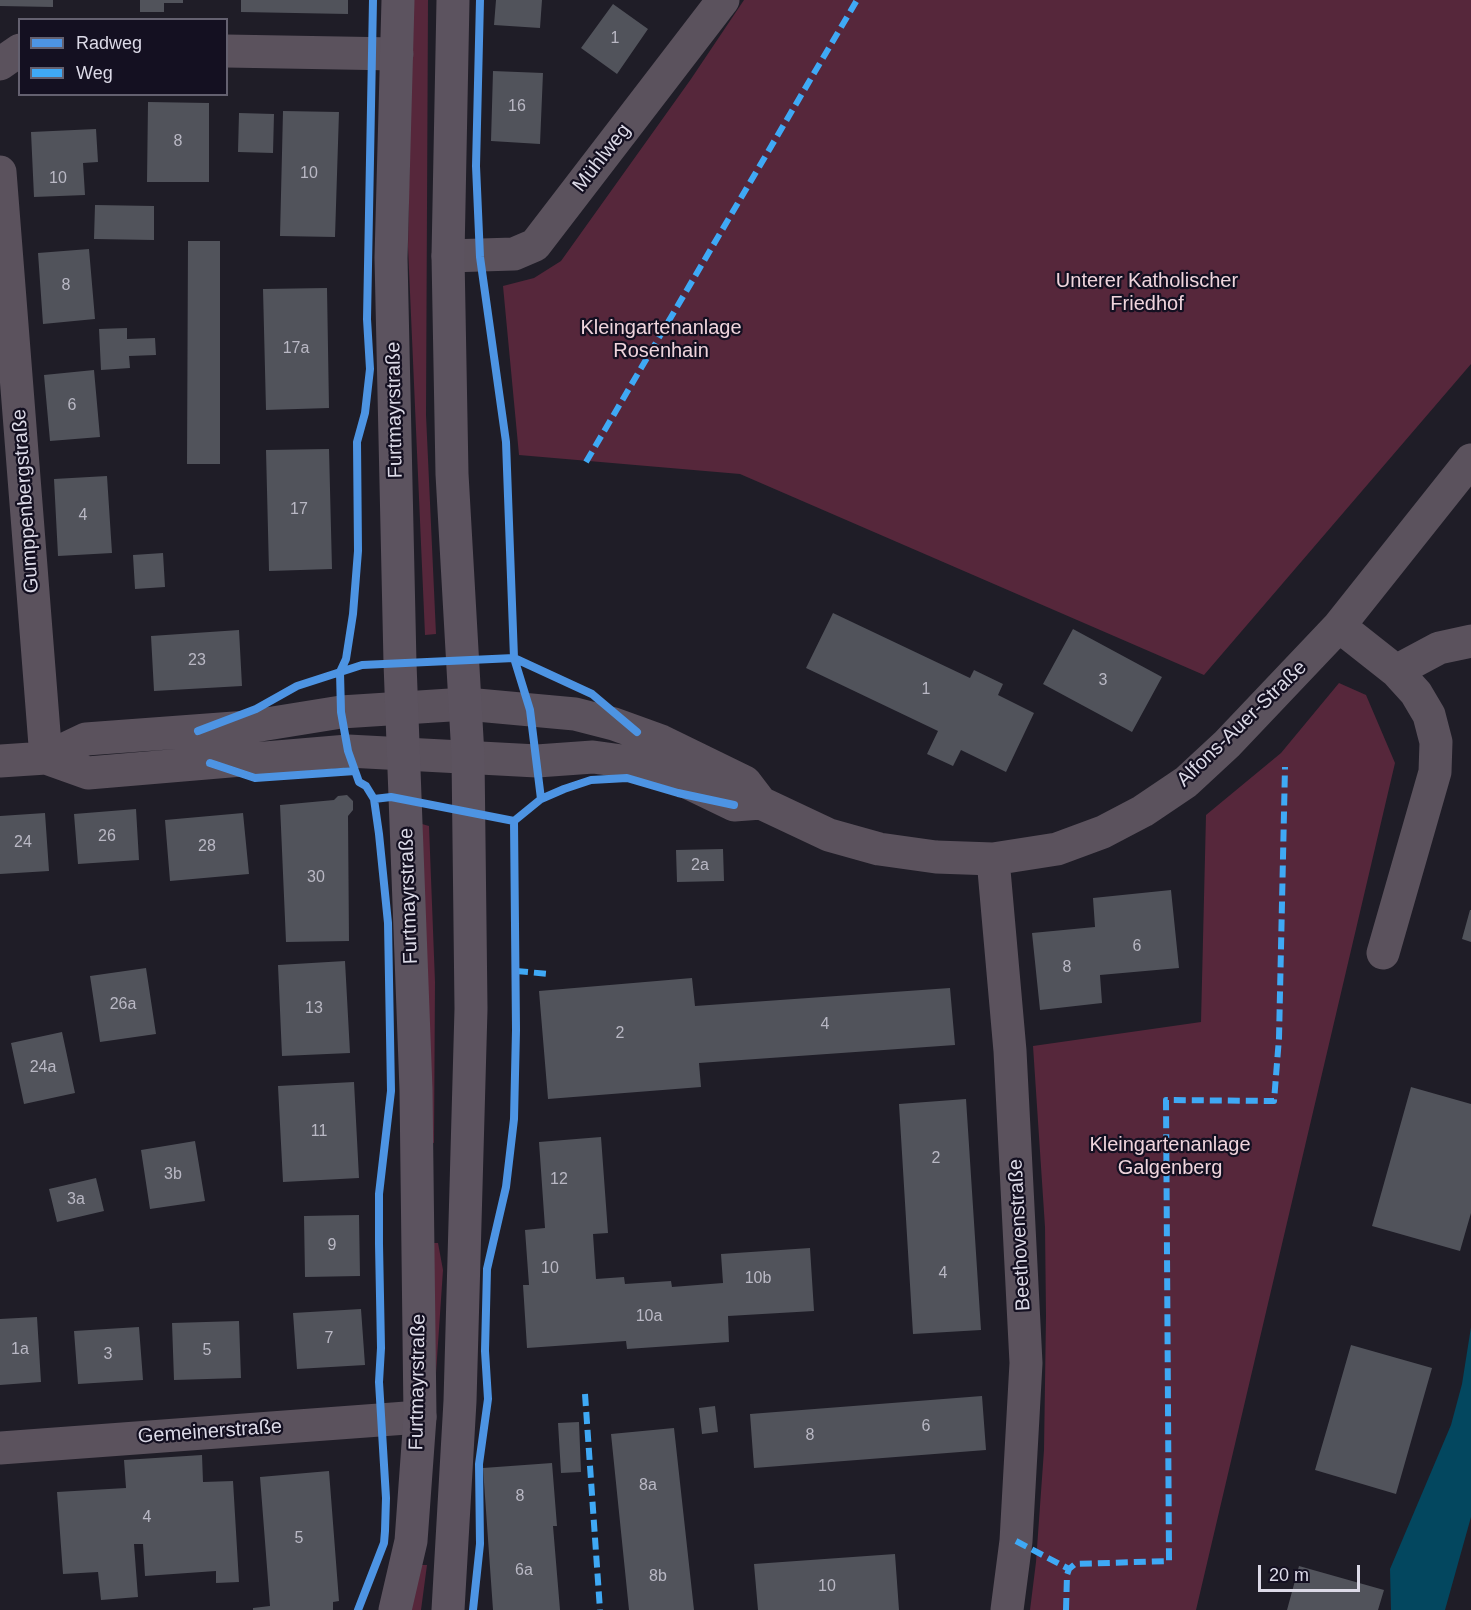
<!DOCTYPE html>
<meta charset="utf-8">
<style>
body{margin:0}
#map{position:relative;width:1471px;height:1610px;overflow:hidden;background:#1f1d27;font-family:Helvetica,sans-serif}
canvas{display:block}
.legend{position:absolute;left:18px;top:18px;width:210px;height:78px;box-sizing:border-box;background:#141021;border:2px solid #646170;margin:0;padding:8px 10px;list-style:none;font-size:18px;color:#dcdae7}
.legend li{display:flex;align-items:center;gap:12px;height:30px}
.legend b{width:30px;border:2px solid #646170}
.scale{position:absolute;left:1258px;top:1565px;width:102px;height:27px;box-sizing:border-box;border:3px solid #dcdae7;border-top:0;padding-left:8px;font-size:18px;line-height:21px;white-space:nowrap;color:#dcdae7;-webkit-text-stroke:4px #141021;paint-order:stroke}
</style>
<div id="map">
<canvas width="1471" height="1610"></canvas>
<ul class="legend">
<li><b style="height:8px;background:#4d94e3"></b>Radweg</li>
<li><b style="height:8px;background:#3fa9f5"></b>Weg</li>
</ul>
<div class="scale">20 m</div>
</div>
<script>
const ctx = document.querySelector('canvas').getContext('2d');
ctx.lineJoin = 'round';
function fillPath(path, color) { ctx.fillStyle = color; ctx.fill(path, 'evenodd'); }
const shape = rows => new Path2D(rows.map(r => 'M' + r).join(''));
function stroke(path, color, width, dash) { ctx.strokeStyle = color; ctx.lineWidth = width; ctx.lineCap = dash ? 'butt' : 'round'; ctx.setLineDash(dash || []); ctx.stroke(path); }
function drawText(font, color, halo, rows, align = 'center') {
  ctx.font = font + ' Helvetica,sans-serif'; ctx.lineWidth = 4.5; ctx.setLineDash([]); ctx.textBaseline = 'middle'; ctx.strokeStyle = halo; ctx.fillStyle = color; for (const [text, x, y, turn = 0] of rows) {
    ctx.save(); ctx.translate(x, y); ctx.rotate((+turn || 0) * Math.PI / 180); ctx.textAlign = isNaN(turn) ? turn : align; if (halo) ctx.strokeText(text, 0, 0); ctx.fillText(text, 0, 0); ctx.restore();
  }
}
const green = shape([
 [412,0,428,0,426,415,436,634,425,635,408,247],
 [744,0,1471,0,1471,364,1204,675,740,474,519,455,503,286,534,278,561,261,691,79],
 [1339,683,1366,695,1395,763,1196,1610,1030,1610,1036,1562,1044,1450,1046,1316,1045,1227,1033,1046,1201,1022,1206,815,1281,753],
 [422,824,429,826,435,982,434,1143,427,1142],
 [429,1243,438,1243,443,1270,436,1373],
 [420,1565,427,1565,421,1610,408,1610]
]);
const water = shape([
 [1471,1327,1471,1517,1445,1610,1391,1610,1390,1569,1451,1425,1462,1384]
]);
const building = shape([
 [0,0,53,0,53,7,0,6],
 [140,0,183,0,183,3,164,3,164,12,140,12],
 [241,0,348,0,348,14,241,12],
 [496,0,542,0,540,28,494,25],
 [613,4,648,29,617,74,581,48],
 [493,71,543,73,540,144,491,141],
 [148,102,209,103,209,182,147,182],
 [283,111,339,112,335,237,280,236],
 [239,113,274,114,273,153,238,152],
 [96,129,98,162,83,163,85,195,34,197,31,132],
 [95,205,154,206,154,240,94,239],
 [188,241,220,241,220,464,187,464],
 [89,249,95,319,43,324,38,253],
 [327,288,329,408,266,410,263,289],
 [127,328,127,339,155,338,156,355,129,356,130,368,101,370,99,329],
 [94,370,100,437,50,441,44,375],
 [329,449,332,569,269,571,266,450],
 [107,476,112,553,58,556,54,479],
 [163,553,165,587,135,589,133,555],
 [833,613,970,678,974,670,1003,684,998,695,1034,713,1006,772,961,750,953,766,927,754,938,731,806,668],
 [1073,629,1162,677,1132,732,1043,684],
 [239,630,242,686,154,691,151,636],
 [347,795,353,801,353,810,348,816,349,941,286,942,280,805,334,800,338,796],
 [136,809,139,860,78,864,74,814],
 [45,813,49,871,0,874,0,816],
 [243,813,249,874,170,881,165,820],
 [723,849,724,881,677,882,676,850],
 [1171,890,1179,968,1100,975,1102,1003,1040,1010,1032,933,1095,927,1093,898],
 [1470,910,1471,910,1471,942,1462,939],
 [345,961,350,1053,282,1056,278,965],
 [146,968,156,1034,100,1042,90,976],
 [692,978,695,1006,950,988,955,1045,699,1063,701,1087,548,1099,539,991],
 [62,1032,75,1093,24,1104,11,1043],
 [354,1082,359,1178,283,1182,278,1086],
 [1411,1087,1471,1104,1471,1213,1460,1251,1372,1226],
 [966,1099,981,1330,913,1334,899,1104],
 [601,1137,608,1233,593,1234,596,1279,624,1277,625,1284,671,1281,672,1287,723,1283,721,1254,810,1248,814,1311,728,1316,729,1342,627,1349,626,1341,527,1348,523,1285,529,1285,525,1230,545,1228,539,1142],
 [195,1141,205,1201,150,1209,141,1150],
 [96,1178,104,1211,57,1222,49,1189],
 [359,1215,360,1276,305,1277,304,1216],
 [361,1309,365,1365,297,1369,293,1313],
 [37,1317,41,1382,0,1385,0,1319],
 [239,1321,241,1378,174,1380,172,1323],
 [139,1327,143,1380,78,1384,74,1331],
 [1351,1345,1432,1368,1396,1494,1315,1470],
 [982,1396,986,1450,754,1468,750,1414],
 [715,1406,718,1432,702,1434,699,1408],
 [579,1422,581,1472,561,1473,558,1423],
 [674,1428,694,1610,629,1610,611,1434],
 [202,1455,203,1482,233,1481,239,1582,216,1583,216,1571,145,1576,143,1544,134,1544,138,1597,101,1600,98,1572,63,1574,57,1492,126,1488,124,1460],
 [552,1463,557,1526,553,1526,560,1610,493,1610,483,1468],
 [329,1471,339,1601,333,1602,333,1610,253,1610,253,1608,270,1606,260,1477],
 [895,1554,899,1610,758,1610,754,1564],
 [1299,1566,1384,1590,1378,1610,1287,1610]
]);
const minor = shape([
 [226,51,397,54],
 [0,64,20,50],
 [0,172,46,758],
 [448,256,514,254,535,245,723,0],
 [1339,626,1396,671,1416,693,1429,715,1436,742,1435,772,1383,953],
 [1396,671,1439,648,1471,641],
 [46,758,86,739,248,727,341,712,466,704,575,714,614,724,661,741,745,782,761,803],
 [0,761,46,758,88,773,348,751,537,761,593,757,651,765,734,805,761,803,829,835,879,849,936,857,993,859,1057,849,1103,832,1143,811,1186,782,1227,744,1339,626,1471,460],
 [993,859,1010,1051,1026,1363,1016,1541,1007,1610],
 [0,1448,420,1417]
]);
const major = shape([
 [395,1610,411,1541,420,1417,416,1090,400,663,391,258,398,0],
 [448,1610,460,1401,471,1009,468,756,452,474,448,256,453,0]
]);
const quiet = shape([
 [586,462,857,0],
 [516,971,549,974],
 [585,1394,600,1610],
 [1016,1541,1069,1569],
 [1066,1610,1067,1575,1069,1569,1075,1564,1169,1561,1166,1100,1274,1101,1279,1038,1285,767]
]);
const cycleway = shape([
 [480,0,476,166,480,257,506,442,514,658,530,710,541,799],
 [198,731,256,709,297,686,362,665,514,658,592,694,637,732],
 [210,763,255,778,355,771],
 [374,799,391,797,514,821,541,799,564,789,591,780,627,778,678,793,734,805],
 [358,1610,384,1543,385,1531,386,1498,379,1382,381,1348,379,1244,379,1194,391,1091,388,923,379,834,374,799,366,786,359,782,348,751,341,712,340,672,346,659,353,614,358,551,357,442,365,413,370,369,367,319,373,0],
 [473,1610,480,1544,479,1464,488,1399,485,1351,487,1269,506,1187,514,1119,516,1030,514,821]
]);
const numberNames = [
 ["1",615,39],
 ["16",517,107],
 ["8",178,142],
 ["10",309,174],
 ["10",58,179],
 ["8",66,286],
 ["17a",296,349],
 ["6",72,406],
 ["17",299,510],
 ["4",83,516],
 ["23",197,661],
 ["3",1103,681],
 ["1",926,690],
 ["26",107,837],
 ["24",23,843],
 ["28",207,847],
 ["2a",700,866],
 ["30",316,878],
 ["6",1137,947],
 ["8",1067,968],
 ["26a",123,1005],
 ["13",314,1009],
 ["4",825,1025],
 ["2",620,1034],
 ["24a",43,1068],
 ["11",319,1132],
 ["2",936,1159],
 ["3b",173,1175],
 ["12",559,1180],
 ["3a",76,1200],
 ["9",332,1246],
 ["10",550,1269],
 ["4",943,1274],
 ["10b",758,1279],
 ["10a",649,1317],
 ["7",329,1339],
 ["1a",20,1350],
 ["5",207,1351],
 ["3",108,1355],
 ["6",926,1427],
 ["8",810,1436],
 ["8a",648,1486],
 ["8",520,1497],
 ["4",147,1518],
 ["5",299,1539],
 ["6a",524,1571],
 ["8b",658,1577],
 ["10",827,1587]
];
const streetNames = [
 ["Mühlweg",602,158,-52],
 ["Furtmayrstraße",395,410,-91],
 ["Gumppenbergstraße",26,501,-94],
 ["Alfons-Auer-Straße",1242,724,-44],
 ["Furtmayrstraße",409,896,-92],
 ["Beethovenstraße",1020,1235,-93],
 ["Furtmayrstraße",418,1382,-89],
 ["Gemeinerstraße",210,1432,-4]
];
const parkNames = [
 ["Unterer Katholischer",1147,281],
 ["Friedhof",1147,304],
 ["Kleingartenanlage",661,328],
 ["Rosenhain",661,351],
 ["Kleingartenanlage",1170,1145],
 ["Galgenberg",1170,1168]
];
fillPath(green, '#56273b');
fillPath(water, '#03475f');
fillPath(building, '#51535b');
stroke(minor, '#5b525d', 33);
stroke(major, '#5c535f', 33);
stroke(quiet, '#3fa9f5', 6, [12, 6]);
stroke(cycleway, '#4d94e3', 8);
drawText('16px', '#b9b8c4', null, numberNames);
drawText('20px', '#dcdae7', '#141021', streetNames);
drawText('20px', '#efd4dc', '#141021', parkNames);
</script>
